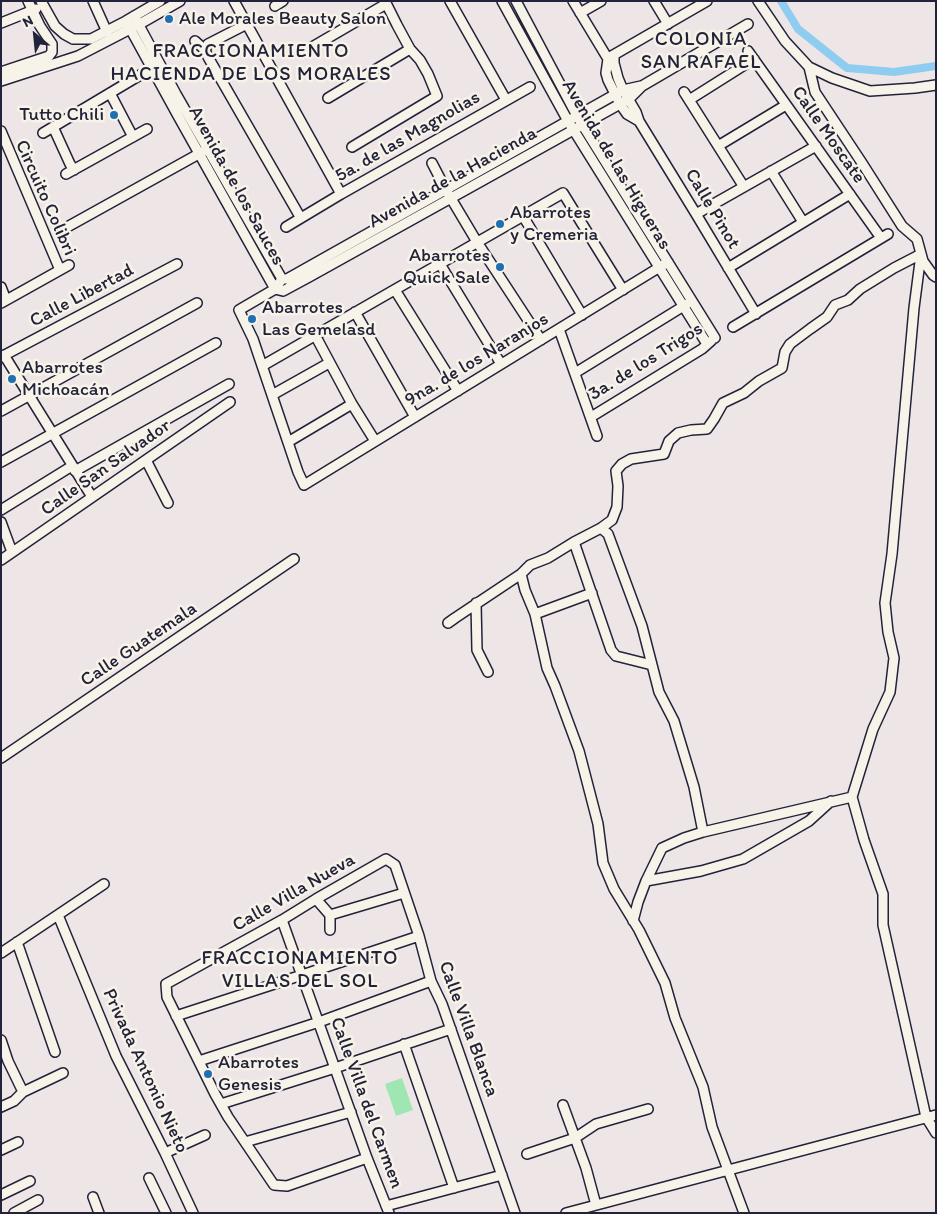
<!DOCTYPE html>
<meta charset="utf-8">
<style>
body{margin:0}
#map{position:relative;width:937px;height:1214px;overflow:hidden;background:#eee6e6;font-family:Itim,sans-serif}
canvas{display:block}
.frame{position:absolute;inset:0;border:2px solid #22223b;pointer-events:none}
.north{position:absolute;left:10px;top:10px;width:50px;height:50px;-webkit-text-stroke:4px #f7f3e8;paint-order:stroke;rotate:332deg;font-size:14px;font-weight:700;line-height:20px;text-align:center;color:#22223b}
.north::after{content:'';display:block;margin:auto;width:18px;height:22px;background:#22223b;clip-path:polygon(50% 0,100% 100%,50% 72%,0 100%)}
</style>
<div id="map">
<canvas width="937" height="1214"></canvas>
<div class="frame"></div>
<div class="north">N</div>
</div>
<script>
const ctx = document.querySelector('canvas').getContext('2d');
ctx.lineJoin = 'round';
function fillPath(path, color) { ctx.fillStyle = color; ctx.fill(path, 'evenodd'); }
const shape = rows => new Path2D(rows.map(r => 'M' + r).join(''));
function stroke(path, color, width, dash) { ctx.strokeStyle = color; ctx.lineWidth = width; ctx.lineCap = dash ? 'butt' : 'round'; ctx.setLineDash(dash || []); ctx.stroke(path); }
function drawText(font, color, halo, rows, align = 'center') {
  ctx.font = font + ' Itim,sans-serif'; ctx.lineWidth = 5; ctx.setLineDash([]); ctx.textBaseline = 'middle'; ctx.strokeStyle = halo; ctx.fillStyle = color; for (const [text, x, y, turn = 0] of rows) {
    ctx.save(); ctx.translate(x, y); ctx.rotate((+turn || 0) * Math.PI / 180); ctx.textAlign = isNaN(turn) ? turn : align; if (halo) ctx.strokeText(text, 0, 0); ctx.fillText(text, 0, 0); ctx.restore();
  }
}
const green = shape([
 [402,1078,413,1110,396,1116,385,1084]
]);
const canal = shape([
 [781,1,798,29,847,68,894,72,936,66]
]);
const minor = shape([
 [28,1,40,26,52,44,52,52,49,56],
 [41,1,55,26,64,34,73,39,91,39,126,21,160,1],
 [93,1,107,32],
 [234,1,341,194],
 [450,1,506,100],
 [502,1,568,121,707,344],
 [516,1,577,116,715,338],
 [573,1,608,59,606,73,608,80,620,104,627,114,639,121],
 [654,1,668,24],
 [758,1,785,41,809,67,832,78,870,91,915,88,936,85],
 [275,6,283,1],
 [580,13,601,1],
 [134,16,176,94,282,279],
 [126,21,177,114,275,289],
 [1,23,36,9],
 [195,41,205,50,208,57,299,215,302,217],
 [205,50,208,44,247,24],
 [748,51,881,238],
 [302,53,386,4],
 [614,55,614,63,618,78,623,90,636,112,639,121,696,214,756,314],
 [610,57,707,1],
 [809,67,815,92,862,163,902,226,917,239,923,261,933,275,936,277],
 [1,72,49,56],
 [1,81,78,56,138,25,180,1],
 [684,92,744,187],
 [110,93,133,137],
 [328,98,410,49],
 [689,100,754,59],
 [54,126,54,129,70,164,74,170],
 [1,131,60,270],
 [43,133,152,68],
 [718,146,786,105],
 [352,147,437,96,428,74,420,60,410,49,397,25,385,1],
 [432,163,446,190,477,242,541,340],
 [771,171,803,222],
 [66,174,147,129],
 [696,214,816,146],
 [523,216,582,315],
 [69,226,204,151],
 [286,227,341,194,530,87],
 [921,254,914,308,892,554,885,603,888,632,894,658,890,692,873,729,852,797,864,840,883,894,883,925,926,1117,936,1133],
 [440,264,501,364],
 [728,268,850,194],
 [282,279,275,289,239,310,253,339,298,472,304,485,668,262],
 [282,279,287,279,623,90,641,86],
 [1,287,6,300],
 [275,289,283,291,309,277,629,99,642,86,748,24],
 [395,290,458,391],
 [1,303,69,265],
 [355,312,415,417],
 [733,327,888,234],
 [559,329,597,436],
 [315,335,352,404,375,441],
 [4,355,92,497],
 [1,357,177,264],
 [262,366,563,193,623,290],
 [575,373,687,304],
 [272,395,329,363],
 [1,411,197,303],
 [591,417,702,349,711,341],
 [288,442,352,404],
 [146,460,168,503],
 [1,462,216,343],
 [75,471,229,384],
 [1,510,72,466],
 [1,522,12,552],
 [601,528,608,534,642,626,659,692,674,721,694,787,703,832,684,838,662,848,646,881,638,902,633,921],
 [574,542,611,650,616,656,652,665],
 [1,560,230,402],
 [476,603,477,650,488,672],
 [535,614,592,593],
 [448,623,455,618,521,574],
 [1,758,294,559],
 [703,832,852,797],
 [646,881,701,871,743,859,809,821,831,801],
 [316,899,330,915],
 [58,915,116,1056,165,1153,193,1213],
 [330,915,404,893],
 [330,915,330,930],
 [282,920,367,1158,389,1213],
 [17,942,55,1052],
 [1,953,104,884],
 [176,1016,302,975,419,936],
 [1,1040,8,1061,23,1092],
 [404,1044,454,1188],
 [199,1061,319,1022,431,981],
 [221,1104,335,1068,451,1029],
 [563,1105,586,1168,596,1205],
 [1,1107,14,1101,23,1092,63,1073],
 [245,1142,351,1112],
 [1,1150,18,1142],
 [165,1153,205,1135],
 [527,1154,575,1138,596,1124,648,1109],
 [367,1158,287,1186,274,1185,228,1117,215,1094,167,997,166,984,282,920,316,899,386,859,395,865,419,936,431,981,442,1004,515,1213],
 [149,1178,166,1213],
 [1,1195,30,1181],
 [93,1197,99,1213],
 [386,1206,502,1175],
 [14,1213,38,1200],
 [566,1213,936,1115],
 [744,1213,712,1127,703,1087,675,1018,665,983,639,930,614,889,603,863,598,824,579,751,555,686,547,668,535,614,525,590,521,574,530,565,548,558,574,542,601,528,612,520,617,507,618,486,616,471,622,464,631,459,664,454,669,441,678,433,691,430,707,429,714,419,723,403,744,393,759,381,782,368,785,352,790,344,810,329,827,317,835,305,848,300,860,289,894,268,921,254]
]);
const markers = [
 [169,19,5,"#1f6fb2"],
 [114,115,5,"#1f6fb2"],
 [500,224,5,"#1f6fb2"],
 [500,267,5,"#1f6fb2"],
 [252,319,5,"#1f6fb2"],
 [12,379,5,"#1f6fb2"],
 [208,1074,5,"#1f6fb2"]
];
const poiNames = [
 ["Ale Morales Beauty Salon",179,19],
 ["Tutto Chili",104,115,"right"],
 ["Abarrotes",510,213],
 ["y Cremeria",510,235],
 ["Abarrotes",490,256,"right"],
 ["Quick Sale",490,278,"right"],
 ["Abarrotes",262,308],
 ["Las Gemelasd",262,330],
 ["Abarrotes",22,368],
 ["Michoacán",22,390],
 ["Abarrotes",218,1063],
 ["Genesis",218,1085]
];
const streetNames = [
 ["Calle Moscate",828,135,55],
 ["5a. de las Magnolias",408,137,-30],
 ["Avenida de las Higueras",616,165,59],
 ["Avenida de la Hacienda",453,178,-29],
 ["Avenida de los Sauces",236,186,61],
 ["Circuito Colibri",45,198,66],
 ["Calle Pinot",712,209,59],
 ["Calle Libertad",82,296,-28],
 ["9na. de los Naranjos",477,360,-31],
 ["3a. de los Trigos",646,362,-32],
 ["Calle San Salvador",106,468,-35],
 ["Calle Guatemala",139,645,-34],
 ["Calle Villa Nueva",294,893,-30],
 ["Calle Villa Blanca",468,1029,70],
 ["Privada Antonio Nieto",145,1071,65],
 ["Calle Villa del Carmen",366,1103,70]
];
const neighbourhoodNames = [
 ["COLONIA",701,40],
 ["SAN RAFAEL",701,63],
 ["FRACCIONAMIENTO",251,52],
 ["HACIENDA DE LOS MORALES",251,75],
 ["FRACCIONAMIENTO",300,959],
 ["VILLAS DEL SOL",300,982]
];
fillPath(green, '#9fe6b3');
stroke(canal, '#8fcdf0', 8);
stroke(minor, '#22223b', 12);
stroke(minor, '#f7f3e8', 9);
for (const [x, y, r, color] of markers) { const dot = new Path2D(); dot.arc(x, y, r, 0, 2 * Math.PI); ctx.fillStyle = color; ctx.fill(dot); stroke(dot, '#f7f3e8', 2); }
drawText('19px', '#22223b', '#f7f3e8', poiNames, 'left');
drawText('19px', '#22223b', '#f7f3e8', streetNames);
ctx.letterSpacing = '1px';
drawText('20px', '#22223b', '#f7f3e8', neighbourhoodNames);
ctx.letterSpacing = '0px';
</script>
